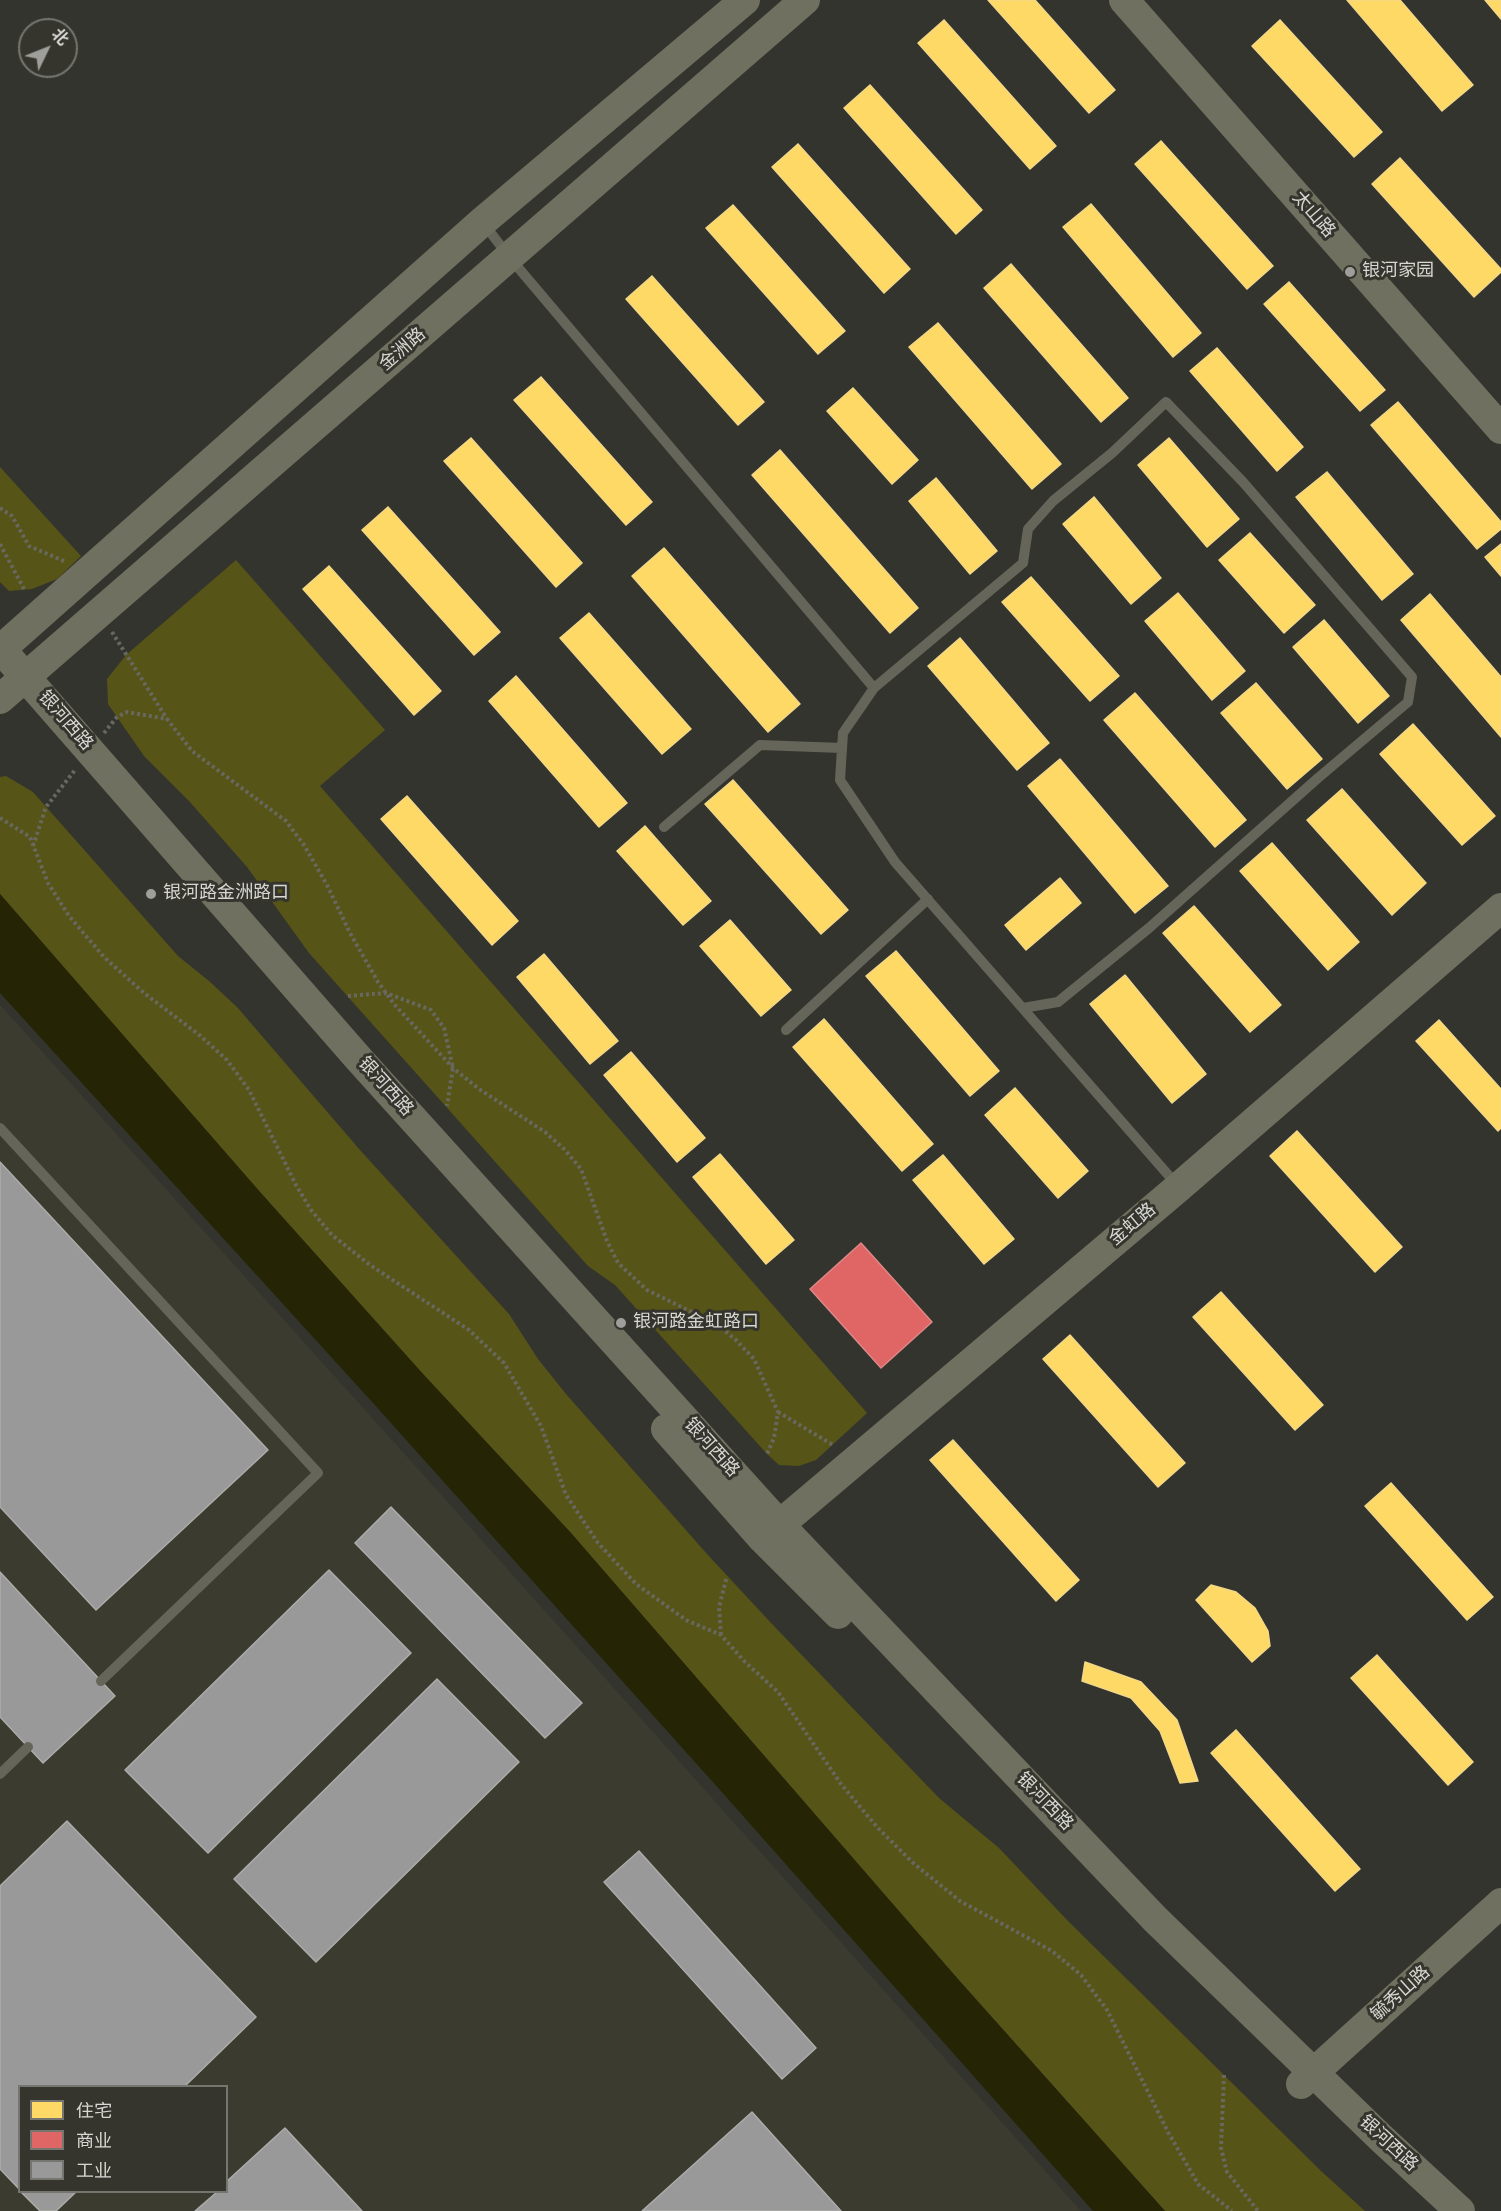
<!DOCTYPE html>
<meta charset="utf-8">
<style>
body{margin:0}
#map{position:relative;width:1501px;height:2211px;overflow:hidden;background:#34342f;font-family:Jost,"Noto Sans SC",sans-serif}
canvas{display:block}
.legend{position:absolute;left:18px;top:2085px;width:210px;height:108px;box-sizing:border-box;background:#35352e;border:2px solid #767670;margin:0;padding:8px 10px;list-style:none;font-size:18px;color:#d7d7d3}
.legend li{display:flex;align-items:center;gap:12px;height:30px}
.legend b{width:30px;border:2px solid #767670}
.north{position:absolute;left:18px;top:18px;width:60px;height:60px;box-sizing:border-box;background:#35352e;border:2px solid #767670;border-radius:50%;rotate:47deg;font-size:16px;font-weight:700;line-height:24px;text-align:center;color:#d7d7d3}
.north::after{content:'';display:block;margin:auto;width:21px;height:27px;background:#9e9e9a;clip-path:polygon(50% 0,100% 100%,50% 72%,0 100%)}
</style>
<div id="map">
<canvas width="1501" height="2211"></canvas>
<ul class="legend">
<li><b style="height:16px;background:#ffd966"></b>住宅</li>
<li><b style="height:16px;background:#e06666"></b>商业</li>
<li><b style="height:16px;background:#999"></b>工业</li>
</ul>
<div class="north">北</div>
</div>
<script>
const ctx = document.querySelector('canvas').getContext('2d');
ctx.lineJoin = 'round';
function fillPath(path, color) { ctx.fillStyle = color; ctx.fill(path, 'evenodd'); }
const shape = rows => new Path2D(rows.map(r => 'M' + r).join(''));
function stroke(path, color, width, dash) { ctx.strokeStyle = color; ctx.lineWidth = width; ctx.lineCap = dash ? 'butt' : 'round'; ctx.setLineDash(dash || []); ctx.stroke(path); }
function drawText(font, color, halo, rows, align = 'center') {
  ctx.font = font + ' Jost,"Noto Sans SC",sans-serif'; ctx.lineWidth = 6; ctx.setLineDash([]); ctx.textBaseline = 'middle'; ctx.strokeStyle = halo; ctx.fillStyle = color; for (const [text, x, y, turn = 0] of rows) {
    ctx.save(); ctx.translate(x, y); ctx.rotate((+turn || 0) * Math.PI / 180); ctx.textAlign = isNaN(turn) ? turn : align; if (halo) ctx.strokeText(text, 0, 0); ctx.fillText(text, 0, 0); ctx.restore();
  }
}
const built = shape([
 [0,1005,402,1451,1081,2211,0,2211],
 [20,2086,226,2086,226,2192,20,2192]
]);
const green = shape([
 [0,467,81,556,57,579,32,589,9,591,0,582],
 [236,560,385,730,320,786,867,1413,816,1460,799,1466,779,1465,767,1454,615,1285,588,1266,309,953,247,867,189,801,144,756,108,704,107,679,126,655],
 [6,776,33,792,178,956,209,981,237,1007,360,1150,509,1314,538,1359,566,1394,707,1554,772,1624,939,1798,999,1848,1069,1922,1139,1991,1321,2171,1365,2211,1165,2211,957,1978,571,1533,423,1374,260,1192,0,894,0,777]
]);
const water = shape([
 [0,894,260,1192,423,1374,571,1533,957,1978,1165,2211,1093,2211,728,1799,373,1403,0,993]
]);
const homes = shape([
 [988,0,1035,0,1115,90,1089,113,988,0],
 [1347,0,1400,0,1473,85,1442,111,1347,0],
 [1485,0,1501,0,1501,19,1485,0],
 [944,20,1056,146,1030,169,918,43,944,20],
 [1280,20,1382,132,1354,157,1252,46,1280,20],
 [870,85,982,210,956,234,844,108,870,85],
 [1161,141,1273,266,1247,289,1135,164,1161,141],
 [798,144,910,269,884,293,772,167,798,144],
 [1400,158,1501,269,1501,272,1474,297,1372,184,1400,158],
 [1091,204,1201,333,1173,357,1063,227,1091,204],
 [733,205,845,331,818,354,706,228,733,205],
 [1011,264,1128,398,1101,422,984,288,1011,264],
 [652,276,764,402,738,425,626,299,652,276],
 [1289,282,1385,390,1360,411,1264,304,1289,282],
 [938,323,1061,464,1032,489,909,347,938,323],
 [1217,348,1303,447,1277,471,1190,371,1217,348],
 [541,377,652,502,626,525,514,400,541,377],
 [853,388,918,460,892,484,827,411,853,388],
 [1398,402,1501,522,1501,529,1477,549,1371,425,1398,402],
 [471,438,582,563,556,587,444,461,471,438],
 [1169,438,1239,519,1207,547,1138,465,1169,438],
 [780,450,918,608,890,633,752,475,780,450],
 [1327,472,1413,574,1382,600,1296,497,1327,472],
 [936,478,997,551,970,574,909,501,936,478],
 [1094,497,1161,578,1131,604,1063,524,1094,497],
 [388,507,500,632,474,655,362,530,388,507],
 [1250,533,1315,605,1284,633,1219,560,1250,533],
 [1501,544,1501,576,1485,557,1501,544],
 [664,548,800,704,768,732,632,576,664,548],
 [329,566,441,691,414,715,303,589,329,566],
 [1031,577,1119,676,1090,701,1002,602,1031,577],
 [1178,593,1245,671,1212,700,1145,621,1178,593],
 [1430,594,1501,677,1501,737,1401,620,1430,594],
 [589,613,691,729,662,754,560,638,589,613],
 [1324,620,1389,696,1358,723,1293,647,1324,620],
 [960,638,1049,743,1017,770,928,666,960,638],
 [516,676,627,803,599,827,489,701,516,676],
 [1256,683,1322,759,1287,789,1221,713,1256,683],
 [1135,693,1246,820,1215,847,1104,720,1135,693],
 [1413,724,1495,816,1462,845,1380,754,1413,724],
 [1060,759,1168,886,1135,913,1028,786,1060,759],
 [733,780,848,910,821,934,705,804,733,780],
 [1342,789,1426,883,1392,915,1307,820,1342,789],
 [407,796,518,921,492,945,381,819,407,796],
 [645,826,711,901,683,925,617,851,645,826],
 [1272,843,1359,942,1328,970,1240,871,1272,843],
 [1060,878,1081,903,1026,950,1005,925,1060,878],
 [1194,906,1281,1005,1250,1032,1163,933,1194,906],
 [730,920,791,990,761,1016,700,946,730,920],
 [896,951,999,1071,970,1096,866,976,896,951],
 [544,954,618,1041,590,1064,517,977,544,954],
 [1125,975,1206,1074,1172,1103,1090,1004,1125,975],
 [824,1019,933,1144,902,1171,793,1047,824,1019],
 [1439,1020,1501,1089,1501,1128,1498,1131,1416,1041,1439,1020],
 [631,1052,705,1138,677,1162,604,1075,631,1052],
 [1015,1088,1088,1171,1058,1198,985,1115,1015,1088],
 [1297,1131,1402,1247,1375,1272,1270,1156,1297,1131],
 [720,1154,794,1240,766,1264,693,1177,720,1154],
 [943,1155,1014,1239,984,1264,913,1180,943,1155],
 [1221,1292,1323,1405,1295,1430,1193,1317,1221,1292],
 [1070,1335,1185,1463,1158,1487,1043,1359,1070,1335],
 [953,1440,1079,1580,1056,1601,930,1460,953,1440],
 [1391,1483,1493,1597,1467,1620,1365,1506,1391,1483],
 [1211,1585,1236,1592,1255,1608,1268,1631,1270,1646,1252,1662,1196,1600,1211,1585],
 [1377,1655,1473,1762,1448,1785,1351,1678,1377,1655],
 [1085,1662,1141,1682,1177,1720,1198,1781,1180,1783,1160,1731,1131,1698,1082,1681,1085,1662],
 [1236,1730,1360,1869,1335,1891,1211,1753,1236,1730]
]);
const shops = shape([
 [861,1243,932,1322,881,1368,810,1289,861,1243]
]);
const industry = shape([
 [0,1162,268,1450,96,1610,0,1507,0,1162],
 [391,1507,582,1703,545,1738,355,1543,391,1507],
 [329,1570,411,1653,208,1853,125,1770,329,1570],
 [0,1572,115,1696,43,1763,0,1717,0,1572],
 [437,1679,519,1762,316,1962,234,1879,437,1679],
 [67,1821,256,2017,185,2086,20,2086,20,2190,0,2169,0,1886,67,1821],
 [639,1851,816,2048,782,2079,604,1882,639,1851],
 [752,2112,841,2211,642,2211,752,2112],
 [285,2128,362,2211,195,2211,217,2192,226,2192,226,2182,285,2128],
 [21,2192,76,2192,56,2211,40,2211,21,2192]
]);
const path = shape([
 [0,508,12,516,29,546,66,562],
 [0,544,24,589],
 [112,632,167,719],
 [104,733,117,717,127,712,167,719,192,751,286,821,304,845,327,885,350,933,378,982,394,1004,453,1068,479,1089,545,1132,564,1149,581,1169,607,1241,618,1263,647,1290,716,1324,735,1339,754,1359,778,1412,774,1438,767,1454],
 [0,818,30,837,48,883,69,916,104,957,144,993,198,1034,227,1060,249,1090,296,1185,311,1210,332,1235,370,1265,469,1330,504,1363,541,1426,566,1495,598,1543,636,1584,686,1620,721,1635,745,1662,778,1692,841,1784,877,1827,912,1862,960,1901,1052,1951,1081,1975,1107,2010,1168,2132,1198,2184,1232,2211],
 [33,846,46,807,75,770],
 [348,996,386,993,431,1010,444,1028,453,1068,447,1106],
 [778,1412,833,1445],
 [721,1635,719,1607,727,1576],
 [1224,2075,1221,2148,1227,2172,1258,2211]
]);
const lane = shape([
 [484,224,510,258,874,688,843,733,840,780,895,862,1177,1185],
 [874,688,1023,563,1028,529,1053,501,1112,453,1166,402,1243,482,1412,677,1408,702,1318,778,1149,928,1058,1002,1023,1008],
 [664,827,760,745,842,748],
 [786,1030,928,899],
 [0,1128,318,1473,101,1681],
 [0,1774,28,1747]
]);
const secondary = shape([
 [1124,0,1501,429],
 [0,648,358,1058,779,1524,1155,1919,1381,2138,1460,2211],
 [0,650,482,222,745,0],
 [0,699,805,0],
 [666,1429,763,1539,838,1614],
 [765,1537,1179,1187,1501,908],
 [1301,2084,1501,1903]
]);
const markers = [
 [1350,272,6,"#9e9e9a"],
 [151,894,6,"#9e9e9a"],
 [621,1323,6,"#9e9e9a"]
];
const streetNames = [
 ["太山路",1313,215,49],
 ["金洲路",403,350,-41],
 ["银河西路",65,721,49],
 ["银河西路",385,1087,48],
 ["金虹路",1133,1225,-40],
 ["银河西路",711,1448,48],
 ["银河西路",1044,1802,46],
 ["毓秀山路",1401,1994,-42],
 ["银河西路",1388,2144,43]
];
const poiNames = [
 ["银河家园",1362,272],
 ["银河路金洲路口",163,894],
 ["银河路金虹路口",633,1323]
];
fillPath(built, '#3b3b2f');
fillPath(green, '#565417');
fillPath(water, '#252506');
fillPath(homes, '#ffd966');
stroke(homes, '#f3d887', 1.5);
fillPath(shops, '#e06666');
stroke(shops, '#dd8887', 1.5);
fillPath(industry, '#999');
stroke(industry, '#acacaa', 1.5);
stroke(path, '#68685f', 4, [3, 3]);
stroke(lane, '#656559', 10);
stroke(secondary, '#707060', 30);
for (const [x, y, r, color] of markers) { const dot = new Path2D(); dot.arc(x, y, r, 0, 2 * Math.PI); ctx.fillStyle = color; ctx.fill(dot); stroke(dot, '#35352e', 2); }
drawText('18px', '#d7d7d3', '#35352e', streetNames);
drawText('18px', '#d7d7d3', '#35352e', poiNames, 'left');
</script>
